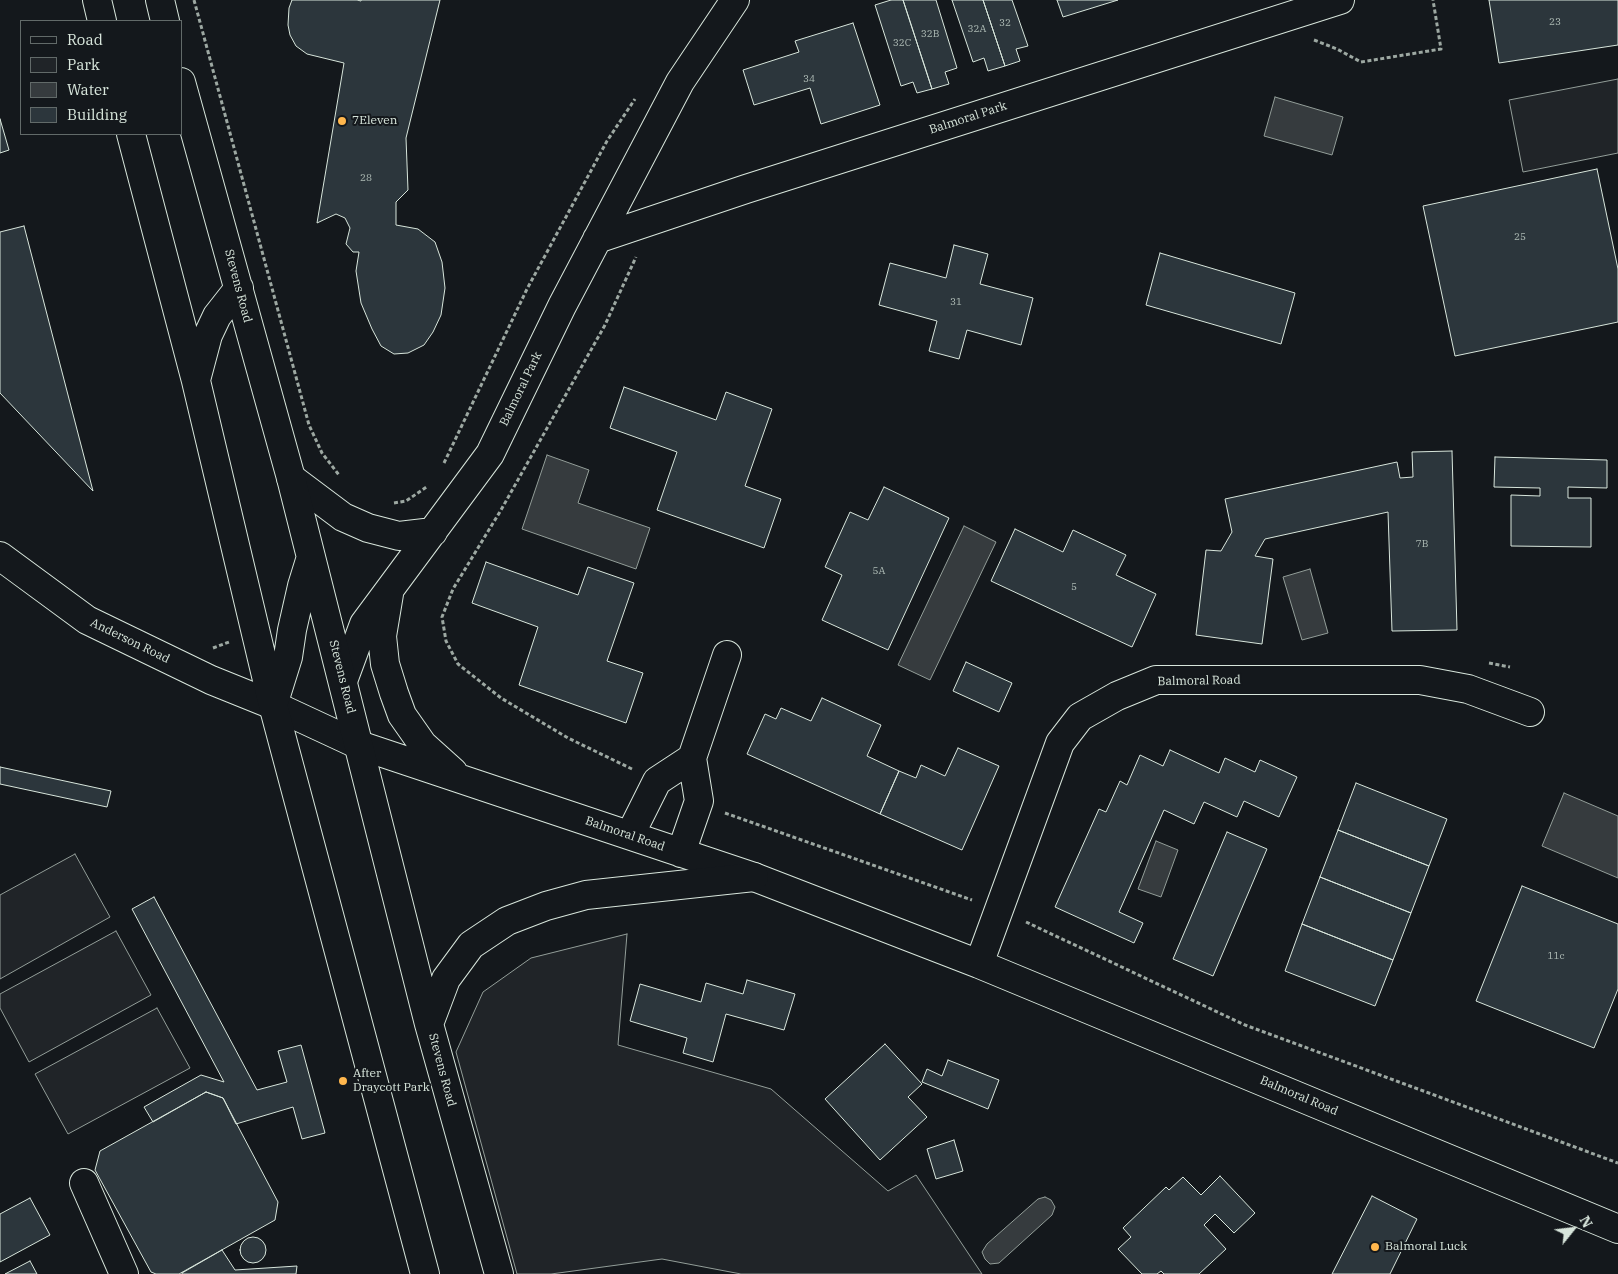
<!DOCTYPE html>
<style>
body{margin:0}
#map{position:relative;width:1618px;height:1274px;overflow:hidden;background:#14181c;font-family:"IBM Plex Serif",serif}
canvas{display:block}
.legend{position:absolute;left:20px;top:20px;width:162px;height:115px;box-sizing:border-box;background:#14181c;border:1px solid #626a69;margin:0;padding:6px 9px;list-style:none;font-size:15px;color:#d8e6dc}
.legend li{display:flex;align-items:center;gap:10px;height:25px}
.legend b{width:25px;border:1px solid #626a69}
.north{position:absolute;left:1548px;top:1204px;width:50px;height:50px;-webkit-text-stroke:4px #14181c;paint-order:stroke;rotate:61deg;font-size:14px;font-weight:700;line-height:20px;text-align:center;color:#d8e6dc}
.north::after{content:'';display:block;margin:auto;width:18px;height:22px;background:#d8e6dc;clip-path:polygon(50% 0,100% 100%,50% 72%,0 100%)}
</style>
<div id="map">
<canvas width="1618" height="1274"></canvas>
<ul class="legend">
<li><b style="height:6px;background:#14181c"></b>Road</li>
<li><b style="height:14px;background:#202428"></b>Park</li>
<li><b style="height:14px;background:#363b3e"></b>Water</li>
<li><b style="height:14px;background:#2c363c"></b>Building</li>
</ul>
<div class="north">N</div>
</div>
<script>
const ctx = document.querySelector('canvas').getContext('2d');
ctx.lineJoin = 'round';
function fillPath(path, color) { ctx.fillStyle = color; ctx.fill(path, 'evenodd'); }
const shape = rows => new Path2D(rows.map(r => 'M' + r).join(''));
function stroke(path, color, width, dash) { ctx.strokeStyle = color; ctx.lineWidth = width; ctx.lineCap = dash ? 'butt' : 'round'; ctx.setLineDash(dash || []); ctx.stroke(path); }
function drawText(font, color, halo, rows, align = 'center') {
  ctx.font = font + ' "IBM Plex Serif",serif'; ctx.lineWidth = 4; ctx.setLineDash([]); ctx.textBaseline = 'middle'; ctx.strokeStyle = halo; ctx.fillStyle = color; for (const [text, x, y, turn = 0] of rows) {
    ctx.save(); ctx.translate(x, y); ctx.rotate((+turn || 0) * Math.PI / 180); ctx.textAlign = isNaN(turn) ? turn : align; if (halo) ctx.strokeText(text, 0, 0); ctx.fillText(text, 0, 0); ctx.restore();
  }
}
const green = shape([
 [1618,79,1618,153,1523,172,1509,100,1618,79],
 [75,854,110,917,0,979,0,895,75,854],
 [116,931,151,995,29,1062,0,1008,0,994,116,931],
 [627,934,618,1045,771,1089,888,1191,916,1175,982,1274,741,1274,662,1259,551,1274,517,1274,456,1052,483,992,531,958,627,934],
 [157,1008,190,1068,68,1134,35,1074,157,1008]
]);
const water = shape([
 [1275,97,1343,117,1332,155,1264,136,1275,97],
 [547,455,589,470,578,503,650,528,636,569,522,529,547,455],
 [964,526,996,542,930,680,898,665,964,526],
 [1310,569,1328,633,1302,640,1283,577,1310,569],
 [1564,793,1618,816,1618,878,1542,846,1564,793],
 [1156,841,1178,850,1161,897,1138,889,1156,841],
 [1045,1197,1051,1200,1055,1207,1052,1215,999,1263,990,1264,985,1259,982,1252,987,1244,1038,1199,1045,1197]
]);
const building = shape([
 [292,0,357,0,361,1,361,0,440,0,406,138,408,190,396,202,396,225,418,229,435,242,442,262,445,288,441,315,433,332,424,345,408,353,394,354,381,346,372,329,361,303,356,271,359,252,353,252,346,244,350,228,345,218,336,214,317,223,344,63,307,54,296,46,290,35,288,25,289,8,292,0],
 [891,0,903,0,932,89,917,93,913,82,901,86,875,5,891,0],
 [903,0,936,0,957,68,945,72,949,84,932,89,903,0],
 [952,0,983,0,1005,66,988,71,984,58,973,62,952,0],
 [983,0,1012,0,1028,46,1016,49,1020,61,1005,66,983,0],
 [1057,0,1118,0,1063,17,1057,0],
 [1489,0,1618,0,1618,45,1499,63,1489,0],
 [853,23,880,105,821,124,810,88,754,105,743,70,799,52,795,41,853,23],
 [0,119,9,150,0,153,0,119],
 [1597,169,1618,269,1618,322,1455,356,1423,206,1597,169],
 [24,226,93,491,0,393,0,232,24,226],
 [954,245,988,254,980,284,1033,298,1021,345,967,330,959,359,929,351,937,321,879,305,890,263,946,278,954,245],
 [1160,253,1295,293,1281,344,1146,305,1160,253],
 [624,387,716,420,726,392,772,409,745,486,781,499,764,548,657,510,677,452,610,428,624,387],
 [1452,451,1457,630,1392,631,1388,512,1265,539,1255,556,1273,559,1262,644,1196,635,1206,550,1221,551,1232,532,1225,499,1397,462,1400,478,1413,477,1412,452,1452,451],
 [1495,457,1607,460,1607,488,1568,487,1568,498,1591,498,1591,547,1511,546,1511,495,1540,496,1540,488,1494,487,1495,457],
 [884,487,949,518,888,650,822,620,842,575,825,567,850,512,868,520,884,487],
 [1015,529,1063,552,1073,530,1126,555,1116,575,1156,594,1132,647,991,581,1015,529],
 [486,562,578,595,588,567,634,583,607,661,643,673,626,723,519,685,538,627,472,603,486,562],
 [966,662,1012,683,999,712,953,691,966,662],
 [822,698,881,725,867,756,899,771,880,814,747,754,765,714,776,719,781,708,811,721,822,698],
 [958,748,999,766,962,850,880,814,899,771,916,778,921,765,945,776,958,748],
 [1170,750,1219,773,1225,758,1255,772,1260,760,1297,777,1279,817,1244,801,1237,817,1204,802,1194,824,1164,810,1119,912,1143,923,1134,943,1055,907,1099,809,1106,812,1120,781,1127,785,1140,755,1163,766,1170,750],
 [0,767,111,791,107,807,0,784,0,767],
 [1356,783,1447,819,1429,866,1338,830,1356,783],
 [1338,830,1429,866,1411,913,1320,877,1338,830],
 [1227,832,1267,849,1213,976,1173,959,1227,832],
 [1320,877,1411,913,1393,960,1302,924,1320,877],
 [1522,886,1618,924,1618,989,1594,1048,1476,1001,1522,886],
 [154,897,257,1090,287,1082,278,1051,301,1045,325,1133,302,1139,293,1107,236,1124,223,1098,206,1092,153,1122,144,1107,201,1075,224,1082,132,909,154,897],
 [1302,924,1393,960,1375,1006,1285,971,1302,924],
 [747,980,795,994,784,1030,726,1014,713,1062,683,1053,687,1038,630,1021,640,984,701,1002,706,983,743,994,747,980],
 [885,1044,922,1084,908,1097,927,1117,880,1160,825,1099,885,1044],
 [948,1060,999,1080,988,1109,922,1082,927,1069,942,1076,948,1060],
 [206,1092,223,1098,278,1202,275,1220,179,1274,156,1274,151,1272,95,1170,100,1151,206,1092],
 [954,1140,963,1171,936,1179,927,1149,954,1140],
 [1220,1176,1255,1213,1234,1233,1215,1214,1204,1225,1226,1249,1199,1274,1164,1274,1161,1271,1157,1274,1142,1274,1118,1249,1131,1237,1123,1228,1166,1187,1169,1190,1183,1177,1201,1195,1220,1176],
 [1372,1196,1417,1219,1390,1274,1332,1274,1372,1196],
 [30,1198,50,1235,0,1262,0,1214,30,1198],
 '240 1250a13 13 0 1 1 26 0a13 13 0 1 1-26 0Z',
 [222,1250,235,1270,297,1266,296,1274,182,1274,182,1273,222,1250],
 [30,1261,37,1274,5,1274,30,1261]
]);
const path = shape([
 [194,0,309,425,322,453,339,475],
 [1314,40,1337,49,1361,62,1441,49,1433,0],
 [444,463,527,289,607,141,635,99],
 [394,503,406,501,428,486],
 [213,648,229,642],
 [1489,663,1510,667],
 [632,769,568,738,501,698,458,664,446,641,442,617,453,589,501,510,605,325,636,257],
 [725,813,972,900],
 [1026,922,1245,1025,1618,1163]
]);
const minor = shape([
 [597,239,746,189,1340,0],
 [291,478,343,517,368,528,399,536,433,532],
 [0,556,87,620,211,680,273,705,359,745,754,877,979,964,1618,1229],
 [389,594,382,636,385,664,394,693,402,715,423,745,453,772],
 [343,681,364,624,490,454,562,306,680,82,735,0],
 [630,835,657,781,692,758],
 [681,853,699,801,692,758,727,655],
 [979,964,1060,743,1080,717,1117,696,1156,680,1420,680,1468,689,1530,712],
 [84,1183,124,1274]
]);
const major = shape([
 [97,0,102,21],
 [160,0,165,21],
 [181,82,291,478,429,1024,499,1274],
 [131,134,196,381,273,705,425,1274],
 [196,380,208,335,217,316,239,288],
 [273,705,288,657,292,630,302,586,311,557],
 [429,1024,446,979,471,945,507,921,546,906,586,895,754,877]
]);
const markers = [
 [342,121,5,"#ffb74d"],
 [343,1081,5,"#ffb74d"],
 [1375,1247,5,"#ffb74d"]
];
const numberNames = [
 ["23",1555,22],
 ["32",1005,23],
 ["32A",977,29],
 ["32B",930,34],
 ["32C",902,43],
 ["34",809,79],
 ["28",366,178],
 ["25",1520,237],
 ["31",956,302],
 ["7B",1422,544],
 ["5A",879,571],
 ["5",1074,587],
 ["11c",1556,956]
];
const streetNames = [
 ["Balmoral Park",968,118,-18],
 ["Stevens Road",238,286,75],
 ["Balmoral Park",521,389,-64],
 ["Anderson Road",130,641,26],
 ["Stevens Road",342,677,76],
 ["Balmoral Road",1199,681,-1],
 ["Balmoral Road",625,834,19],
 ["Stevens Road",442,1070,75],
 ["Balmoral Road",1299,1096,23]
];
const poiNames = [
 ["7Eleven",352,121],
 ["After",353,1074],
 ["Draycott Park",353,1088],
 ["Balmoral Luck",1385,1247]
];
fillPath(green, '#202428');
stroke(green, '#939e99', 1);
fillPath(water, '#363b3e');
stroke(water, '#939e99', 1);
fillPath(building, '#2c363c');
stroke(building, '#d8e6dc', 1);
stroke(minor, '#d8e6dc', 30);
stroke(major, '#d8e6dc', 30);
stroke(path, '#9da8a2', 3, [4, 2.5]);
stroke(minor, '#14181c', 28);
stroke(major, '#14181c', 28);
for (const [x, y, r, color] of markers) { const dot = new Path2D(); dot.arc(x, y, r, 0, 2 * Math.PI); ctx.fillStyle = color; ctx.fill(dot); stroke(dot, '#14181c', 2); }
drawText('10px', '#adbab4', null, numberNames);
drawText('12px', '#d8e6dc', '#14181c', streetNames);
drawText('12px', '#d8e6dc', '#14181c', poiNames, 'left');
</script>
